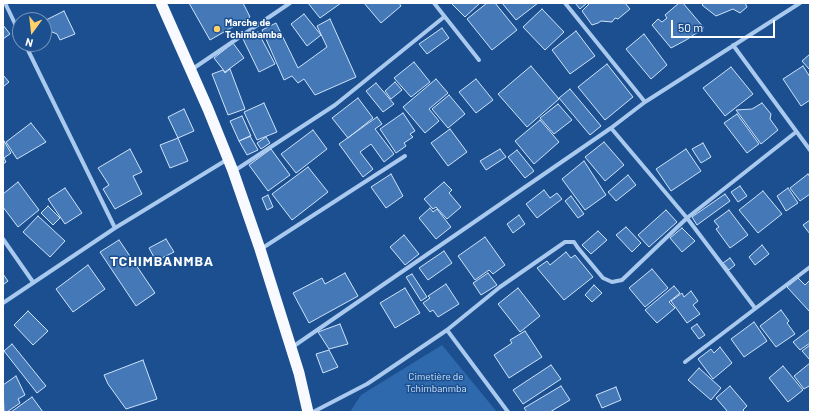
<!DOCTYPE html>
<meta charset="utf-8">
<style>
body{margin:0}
#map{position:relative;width:813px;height:415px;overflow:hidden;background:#1b4f8f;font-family:Barlow,sans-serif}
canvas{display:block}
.frame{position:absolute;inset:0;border:4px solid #fff;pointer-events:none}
.north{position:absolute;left:12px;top:12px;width:40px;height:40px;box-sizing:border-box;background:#1b4f8f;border:1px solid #7695bc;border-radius:50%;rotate:195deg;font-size:11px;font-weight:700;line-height:16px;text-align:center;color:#fff}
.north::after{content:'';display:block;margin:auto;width:14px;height:18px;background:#ffd166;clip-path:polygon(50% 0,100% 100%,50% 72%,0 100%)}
.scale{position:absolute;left:671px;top:20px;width:104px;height:18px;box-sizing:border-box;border:2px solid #fff;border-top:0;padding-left:5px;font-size:12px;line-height:14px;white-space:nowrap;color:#fff;-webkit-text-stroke:3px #1b4f8f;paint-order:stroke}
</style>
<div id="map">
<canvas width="813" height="415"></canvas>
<div class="frame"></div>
<div class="north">N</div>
<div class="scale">50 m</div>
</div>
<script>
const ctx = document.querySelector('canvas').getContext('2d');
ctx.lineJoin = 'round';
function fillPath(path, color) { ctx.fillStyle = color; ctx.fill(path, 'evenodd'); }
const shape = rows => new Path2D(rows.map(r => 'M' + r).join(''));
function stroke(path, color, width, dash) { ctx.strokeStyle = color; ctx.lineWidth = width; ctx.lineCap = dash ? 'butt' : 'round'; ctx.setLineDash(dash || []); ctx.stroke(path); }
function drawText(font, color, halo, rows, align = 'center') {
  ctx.font = font + ' Barlow,sans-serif'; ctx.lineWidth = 3; ctx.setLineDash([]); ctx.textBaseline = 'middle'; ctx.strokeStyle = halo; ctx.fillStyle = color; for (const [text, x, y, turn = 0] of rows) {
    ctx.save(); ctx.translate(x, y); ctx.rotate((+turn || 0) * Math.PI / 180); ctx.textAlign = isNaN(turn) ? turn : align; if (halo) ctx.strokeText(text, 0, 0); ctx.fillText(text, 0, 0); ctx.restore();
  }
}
const green = shape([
 [442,345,497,412,350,412,361,395]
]);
const building = shape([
 [189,3,243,3,250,17,210,40,189,3],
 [308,3,341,3,320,18,308,3],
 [364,3,399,3,401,6,381,23,364,3],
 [451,3,480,3,465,17,451,3],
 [487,3,495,3,517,30,492,50,467,19,487,3],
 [502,3,538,3,516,20,502,3],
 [575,3,587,3,580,9,575,3],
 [590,3,625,3,630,9,618,19,615,18,612,22,601,21,598,23,592,25,582,11,590,3],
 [679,3,683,3,704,28,686,40,671,48,652,25,658,19,662,22,667,18,665,15,679,3],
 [704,3,745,3,747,7,740,13,733,9,716,16,702,5,704,3],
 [542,9,564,32,545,50,523,27,542,9],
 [64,11,75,34,60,40,57,34,52,32,44,36,44,21,64,11],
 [304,14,321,35,307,46,291,24,304,14],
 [330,19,356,77,315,95,304,79,298,83,292,76,284,80,262,30,276,23,298,68,327,47,317,26,330,19],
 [3,25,10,34,3,39,3,25],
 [442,28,449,38,427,54,419,44,442,28],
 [576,31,595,56,570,74,552,50,576,31],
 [258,32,275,64,259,72,243,39,258,32],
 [644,34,667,65,651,79,626,49,644,34],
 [233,43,244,58,225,72,214,58,233,43],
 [810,54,810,68,809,69,802,61,810,54],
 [414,62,430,82,411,97,394,78,414,62],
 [607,64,633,97,605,120,578,87,607,64],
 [531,66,559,99,527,127,498,94,531,66],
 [803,66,810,77,810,100,801,106,783,79,803,66],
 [731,67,753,94,725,116,703,88,731,67],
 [230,69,245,109,228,115,212,74,223,70,225,73,230,69],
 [3,75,9,82,3,87,3,75],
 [436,79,448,93,429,109,439,121,425,133,403,107,436,79],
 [476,79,493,100,476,113,459,92,476,79],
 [395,82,402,90,391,99,385,91,395,82],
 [376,83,394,104,383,112,366,91,376,83],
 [570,89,601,126,590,135,559,98,570,89],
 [449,95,465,114,448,128,432,109,449,95],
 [358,98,373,118,348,138,332,118,358,98],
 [264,103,277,132,257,140,244,112,264,103],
 [762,103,771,114,770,119,778,130,761,144,736,110,752,109,762,103],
 [558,104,572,120,554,134,540,118,558,104],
 [184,109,194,131,178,138,168,117,184,109],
 [403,113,415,131,410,134,413,137,404,143,406,146,396,153,380,129,403,113],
 [737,114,759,144,747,153,724,123,737,114],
 [242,116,251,136,239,141,230,121,242,116],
 [377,117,382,124,375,129,394,154,384,162,371,144,360,152,373,169,363,177,339,144,377,117],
 [540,120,559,142,534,164,515,141,540,120],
 [31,123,46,142,17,159,6,142,31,123],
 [450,129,467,152,448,166,431,143,450,129],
 [313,130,327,149,296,173,281,154,313,130],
 [250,136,258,150,247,155,239,141,250,136],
 [266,137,270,143,261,149,257,143,266,137],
 [178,138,188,161,170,168,160,145,178,138],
 [4,141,11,153,4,158,6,162,3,164,4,141],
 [604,142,624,165,605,181,585,157,604,142],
 [703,143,711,157,701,163,692,149,703,143],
 [130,149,142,172,133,176,142,194,115,209,103,189,109,185,98,168,130,149],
 [271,149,290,175,268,191,249,165,271,149],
 [500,149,506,157,486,170,480,161,500,149],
 [686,149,701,171,671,191,656,169,686,149],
 [517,150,534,171,525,178,508,157,517,150],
 [584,161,606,195,585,210,562,179,584,161],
 [308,167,328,192,292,220,272,194,308,167],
 [391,174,403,196,386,208,371,187,391,174],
 [808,174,810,177,810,194,800,201,790,188,808,174],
 [628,175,636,185,616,201,608,192,628,175],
 [18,182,39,210,18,227,3,207,3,194,18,182],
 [444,182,452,190,449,193,461,207,447,219,436,207,433,209,424,199,444,182],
 [740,186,747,196,738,202,731,192,740,186],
 [65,188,82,213,65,224,48,199,65,188],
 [788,188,798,203,786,211,777,196,788,188],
 [544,190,550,198,557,193,562,199,537,218,526,204,544,190],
 [763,191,782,214,758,233,739,210,763,191],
 [725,194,730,201,697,225,692,217,725,194],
 [268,195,273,207,267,210,262,198,268,195],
 [571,196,584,214,578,218,565,201,571,196],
 [48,206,60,218,53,225,41,213,48,206],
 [430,208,433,212,437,209,451,227,436,239,419,218,430,208],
 [666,210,677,222,649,247,638,235,666,210],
 [729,210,748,235,730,248,716,229,719,227,714,221,729,210],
 [519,215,525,224,513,233,507,224,519,215],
 [38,216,65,241,50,257,23,232,38,216],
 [810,220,810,234,803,225,810,220],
 [626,227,641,243,632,252,616,235,626,227],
 [682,228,695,241,682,252,670,238,682,228],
 [598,231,607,240,591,254,582,245,598,231],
 [404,235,419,254,405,265,390,247,404,235],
 [485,237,505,265,493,274,489,270,475,280,458,256,485,237],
 [166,239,174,252,156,261,149,248,166,239],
 [119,240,155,293,136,306,100,252,119,240],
 [762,245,769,254,755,265,749,257,762,245],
 [444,251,452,263,428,280,419,268,444,251],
 [566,252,571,258,575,255,593,277,564,300,537,268,547,261,550,265,566,252],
 [730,258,735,265,729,270,723,263,730,258],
 [88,265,105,289,73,312,56,289,88,265],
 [652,269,668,288,645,307,629,288,652,269],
 [345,273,358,296,309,323,293,293,322,278,325,284,345,273],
 [488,273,497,285,481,295,473,283,488,273],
 [3,274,8,281,3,285,3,274],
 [412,274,427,297,421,301,406,277,412,274],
 [798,278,805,285,810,280,810,312,787,287,798,278],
 [446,284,459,304,438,317,433,310,430,312,423,303,430,298,428,296,446,284],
 [594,285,602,293,592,302,585,295,594,285],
 [674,286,680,293,669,302,675,308,657,323,645,310,674,286],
 [405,288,420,313,395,328,380,303,405,288],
 [518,288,540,316,520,332,498,304,518,288],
 [691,291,698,301,693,305,700,314,687,323,671,301,682,293,684,297,691,291],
 [781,310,789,321,787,323,795,334,776,347,760,326,781,310],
 [28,311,48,331,33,345,14,325,28,311],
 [754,322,767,341,744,357,731,339,754,322],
 [340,324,348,344,329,349,318,332,340,324],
 [697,324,705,335,699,339,691,328,697,324],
 [810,329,810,343,800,350,793,342,810,329],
 [525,331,542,357,509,378,494,355,512,343,510,340,525,331],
 [12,344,46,386,37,393,4,351,12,344],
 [810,345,810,360,802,351,810,345],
 [720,347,732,363,713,379,698,359,711,349,714,353,720,347],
 [329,350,338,367,323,373,316,354,329,350],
 [143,360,157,399,126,409,108,384,104,375,143,360],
 [810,363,810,388,809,386,804,389,794,376,810,363],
 [551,365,561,379,523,404,513,390,551,365],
 [783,366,803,390,788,402,769,378,783,366],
 [699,368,721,388,711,400,688,380,699,368],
 [16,376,25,395,18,399,20,403,7,412,4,412,3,385,16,376],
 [561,386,570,400,550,412,527,412,524,408,561,386],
 [730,386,747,406,743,410,745,412,728,412,716,398,730,386],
 [616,387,621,400,602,408,596,395,616,387],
 [32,397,43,412,11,412,32,397]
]);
const minor = shape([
 [5,3,20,34],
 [434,3,479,60],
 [565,3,645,102],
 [25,44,115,228],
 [733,45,810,150],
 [191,70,290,3],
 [611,128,687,218,755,308],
 [234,171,335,105,444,17],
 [3,239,33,282],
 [261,249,405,156],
 [3,303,115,228,228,159],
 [447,330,508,412],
 [291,348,611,128,645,102,800,3],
 [685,362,810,267],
 [313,412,367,384,379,376,447,330,500,287,565,242,574,242,578,248,603,278,612,282,622,280,687,218,796,132]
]);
const trunk = shape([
 [161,3,208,109,233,171,260,249,299,373,308,412]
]);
const markers = [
 [217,29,4,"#ffd166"]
];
const poiNames = [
 ["Marche de",225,23],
 ["Tchimbamba",225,35]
];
const parkNames = [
 ["Cimetière de",436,377],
 ["Tchimbanmba",436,389]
];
const districtNames = [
 ["TCHIMBANMBA",162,261]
];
fillPath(green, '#2e69ad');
fillPath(building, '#4478b7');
stroke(building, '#cfe3fa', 1);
stroke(minor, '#a9c9ee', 4);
stroke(trunk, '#f8faff', 11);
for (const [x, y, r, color] of markers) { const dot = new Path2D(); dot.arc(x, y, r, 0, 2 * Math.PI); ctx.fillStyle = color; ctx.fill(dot); stroke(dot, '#1b4f8f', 1.5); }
drawText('bold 10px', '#fff', '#1b4f8f', poiNames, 'left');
drawText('10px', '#cfe3fa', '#1b4f8f', parkNames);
ctx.letterSpacing = '1px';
drawText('bold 14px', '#fff', '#1b4f8f', districtNames);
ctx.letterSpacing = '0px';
</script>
